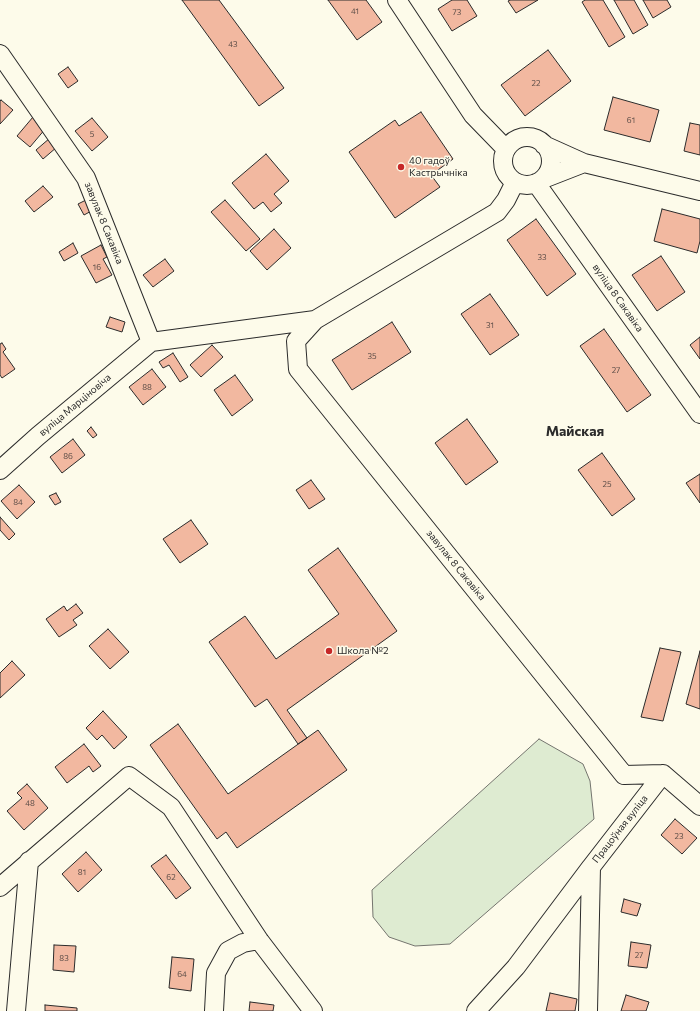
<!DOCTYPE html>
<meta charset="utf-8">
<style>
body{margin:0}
canvas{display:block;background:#fdfbea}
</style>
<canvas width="700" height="1011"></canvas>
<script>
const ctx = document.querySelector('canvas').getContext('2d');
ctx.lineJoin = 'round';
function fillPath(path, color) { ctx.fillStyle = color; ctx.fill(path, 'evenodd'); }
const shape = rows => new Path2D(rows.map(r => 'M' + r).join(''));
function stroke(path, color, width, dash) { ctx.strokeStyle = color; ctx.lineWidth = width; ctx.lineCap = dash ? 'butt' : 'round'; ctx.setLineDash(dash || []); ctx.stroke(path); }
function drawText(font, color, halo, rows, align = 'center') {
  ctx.font = font + ' Commissioner,sans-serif'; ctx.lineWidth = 3; ctx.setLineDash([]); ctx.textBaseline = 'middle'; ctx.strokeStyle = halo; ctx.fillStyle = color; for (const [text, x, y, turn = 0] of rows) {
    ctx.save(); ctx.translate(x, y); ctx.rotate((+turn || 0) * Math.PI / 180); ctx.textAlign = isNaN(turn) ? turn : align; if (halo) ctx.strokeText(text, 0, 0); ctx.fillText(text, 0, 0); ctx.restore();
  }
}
const green = shape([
 [539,739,583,764,590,781,594,819,450,944,415,946,389,937,373,917,372,890,539,739]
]);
const building = shape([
 [182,0,219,0,284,88,259,106,182,0],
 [328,0,366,0,382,22,357,40,328,0],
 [452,0,467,0,477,16,452,31,438,9,452,0],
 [510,0,538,0,516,13,508,1,510,0],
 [585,0,603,0,625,37,609,47,582,2,585,0],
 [614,0,634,0,648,25,633,34,614,0],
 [643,0,667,0,671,7,653,18,643,0],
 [548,50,571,81,525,116,501,85,548,50],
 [68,67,78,81,68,88,58,74,68,67],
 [613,97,659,110,650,142,604,130,613,97],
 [1,100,13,110,0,124,0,101,1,100],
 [421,112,453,159,431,175,440,187,395,218,349,152,395,120,399,126,421,112],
 [33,117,46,128,30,147,17,136,33,117],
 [92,118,108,137,92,151,75,131,92,118],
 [690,123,700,125,700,155,684,151,690,123],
 [50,138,57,147,43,159,36,150,50,138],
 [266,154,289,181,274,194,282,203,271,212,263,202,254,209,232,183,266,154],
 [43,186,53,197,34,212,25,201,43,186],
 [90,198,95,209,84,215,78,204,90,198],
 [225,200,260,239,246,251,211,212,225,200],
 [662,209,700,219,700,241,697,253,654,241,662,209],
 [536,219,576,274,547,296,507,240,536,219],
 [274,229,291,248,267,270,250,251,274,229],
 [73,243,78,253,64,261,59,252,73,243],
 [101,245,107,257,103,259,112,275,96,283,81,256,101,245],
 [661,256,685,292,657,311,632,275,661,256],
 [165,259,174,271,153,287,143,275,165,259],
 [490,294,519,335,490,355,461,314,490,294],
 [110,317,125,322,122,332,106,327,110,317],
 [392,322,411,352,352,390,332,360,392,322],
 [604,329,651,395,627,412,580,346,604,329],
 [700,337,700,359,690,345,700,337],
 [2,343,6,349,3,352,15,369,2,378,0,375,0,344,2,343],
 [212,345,223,357,201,377,190,365,212,345],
 [173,353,188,377,180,382,169,365,163,368,159,362,173,353],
 [152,369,166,387,143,405,129,387,152,369],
 [235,375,253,400,232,416,214,390,235,375],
 [467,419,498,462,466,485,435,443,467,419],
 [91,427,97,435,93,438,87,431,91,427],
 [73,439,85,455,62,473,50,457,73,439],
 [602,453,635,499,612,516,578,470,602,453],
 [700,474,700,503,686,483,700,474],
 [311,480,325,499,309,509,296,490,311,480],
 [19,485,35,502,17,519,1,501,19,485],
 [56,493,61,502,55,505,49,496,56,493],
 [0,517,15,534,9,540,0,530,0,517],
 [191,520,208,544,180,563,163,539,191,520],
 [338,548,397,631,287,710,307,738,298,744,267,699,255,707,209,642,245,616,276,659,339,614,308,570,338,548],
 [76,604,83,613,73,620,77,625,59,637,46,619,64,606,67,611,76,604],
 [108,629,129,652,110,669,89,646,108,629],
 [660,648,681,652,663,721,641,717,660,648],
 [700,651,700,709,686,704,700,651],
 [12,661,25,675,0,698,0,673,12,661],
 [103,711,127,737,114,749,102,735,97,740,86,728,103,711],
 [178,724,228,794,318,730,347,770,237,848,226,832,217,839,150,745,178,724],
 [84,744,101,766,93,772,89,766,67,783,55,767,84,744],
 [27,784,48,808,24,830,7,811,22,798,17,793,27,784],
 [675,819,697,838,682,854,661,835,675,819],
 [86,852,102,870,78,892,62,874,86,852],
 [166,855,191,888,176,899,151,866,166,855],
 [624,899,641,904,637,916,621,912,624,899],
 [631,942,651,945,647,968,628,966,631,942],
 [54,945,76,946,74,972,53,970,54,945],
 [172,957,194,959,191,991,169,988,172,957],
 [550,993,577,999,575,1011,546,1011,550,993],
 [626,995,649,1002,646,1011,621,1011,626,995],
 [250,1002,274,1005,273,1011,249,1011,250,1002],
 [45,1005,77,1008,77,1011,45,1011,45,1005]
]);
const minor = shape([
 [397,0,473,115,506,149],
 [0,54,86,178,151,342],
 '503 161a24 24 0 1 1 48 0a24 24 0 1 1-48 0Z',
 [544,145,584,163,700,191],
 [543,179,584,163],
 [536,183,700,414],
 [315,320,296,341,298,369,624,775,663,774],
 [151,342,315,320,497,212,506,200,515,182],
 [0,470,38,436,151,342],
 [0,887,129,776,171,807,259,940,313,1011],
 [16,1011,29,861],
 [214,1011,216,973,228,951,243,943,259,940],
 [476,1011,516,967,591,867],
 [588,1011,591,867,663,774,700,806]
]);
const markers = [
 [401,167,4,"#c62828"],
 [329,651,4,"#c62828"]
];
const numberNames = [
 ["41",355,11],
 ["73",457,12],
 ["43",233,44],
 ["22",536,83],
 ["61",631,120],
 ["5",92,134],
 ["33",542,257],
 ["16",97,267],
 ["31",490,325],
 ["35",372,356],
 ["27",616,370],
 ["88",147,387],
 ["86",68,456],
 ["25",607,484],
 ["84",18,502],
 ["48",30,803],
 ["23",679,836],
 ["81",82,872],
 ["62",171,877],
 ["27",639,955],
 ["83",64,958],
 ["64",182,974]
];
const poiNames = [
 ["40 гадоў",409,161],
 ["Кастрычніка",409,173],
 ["Школа №2",337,651]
];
const streetNames = [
 ["завулак 8 Сакавіка",104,223,68],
 ["вуліца 8 Сакавіка",618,298,55],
 ["вуліца Марціновіча",75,405,-40],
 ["завулак 8 Сакавіка",456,565,51],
 ["Працоўная вуліца",620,829,-52]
];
const districtNames = [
 ["Майская",575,431]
];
fillPath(green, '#deebd1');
stroke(green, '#74746e', 1);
fillPath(building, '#f2b8a0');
stroke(building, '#2b2b2b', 1);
stroke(minor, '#2b2b2b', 20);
stroke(minor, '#fdfbea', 18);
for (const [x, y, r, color] of markers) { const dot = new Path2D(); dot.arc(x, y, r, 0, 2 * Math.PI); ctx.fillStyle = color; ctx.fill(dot); stroke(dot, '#fdfbea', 1.5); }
drawText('8px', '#5d4e48', null, numberNames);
drawText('10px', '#2b2b2b', '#fdfbea', poiNames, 'left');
drawText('10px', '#2b2b2b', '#fdfbea', streetNames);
drawText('bold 14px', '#2b2b2b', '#fdfbea', districtNames);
</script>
